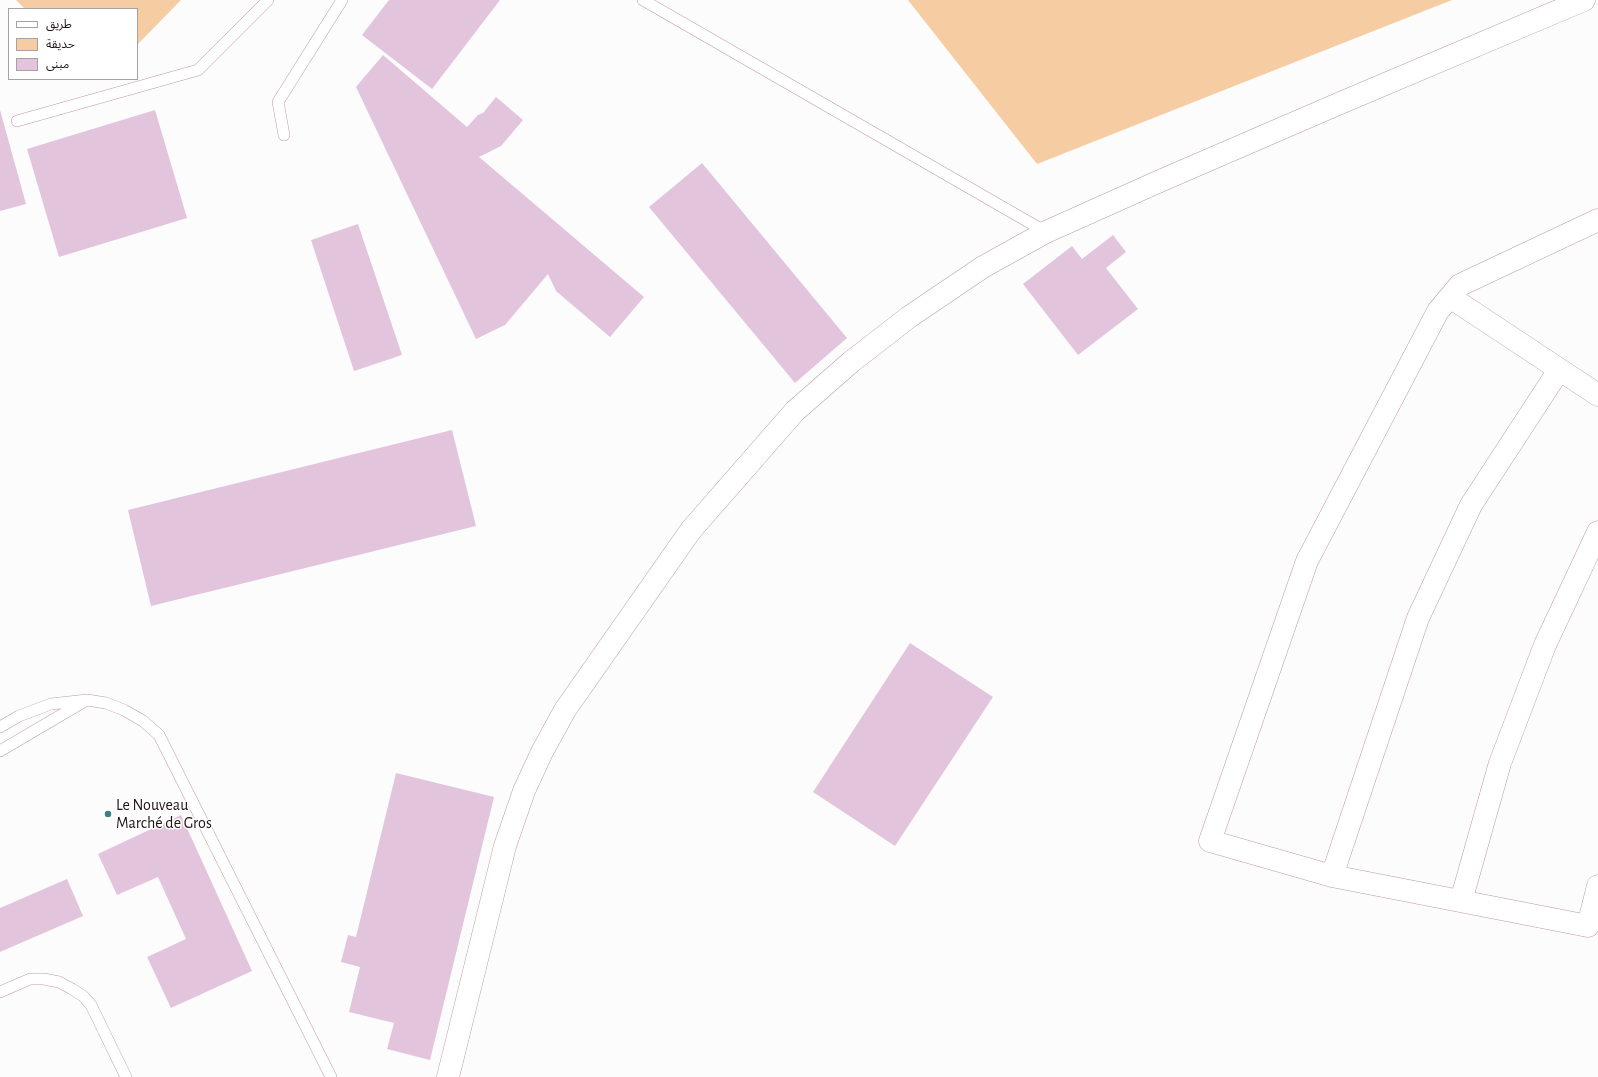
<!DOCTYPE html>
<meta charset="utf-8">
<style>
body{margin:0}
#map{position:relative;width:1598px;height:1077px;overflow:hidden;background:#fcfcfc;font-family:"Alegreya Sans","Noto Sans Arabic",sans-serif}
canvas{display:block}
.legend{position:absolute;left:8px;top:8px;width:130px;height:72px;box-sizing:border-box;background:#fff;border:1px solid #a6a1a2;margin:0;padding:5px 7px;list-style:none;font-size:12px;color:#211316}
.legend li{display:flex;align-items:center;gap:8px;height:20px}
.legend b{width:20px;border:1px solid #a6a1a2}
</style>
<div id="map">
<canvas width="1598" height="1077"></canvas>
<ul class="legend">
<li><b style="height:5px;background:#fff"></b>طريق</li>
<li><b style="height:11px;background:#f6cca3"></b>حديقة</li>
<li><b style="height:11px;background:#e3c4dd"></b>مبنى</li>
</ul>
</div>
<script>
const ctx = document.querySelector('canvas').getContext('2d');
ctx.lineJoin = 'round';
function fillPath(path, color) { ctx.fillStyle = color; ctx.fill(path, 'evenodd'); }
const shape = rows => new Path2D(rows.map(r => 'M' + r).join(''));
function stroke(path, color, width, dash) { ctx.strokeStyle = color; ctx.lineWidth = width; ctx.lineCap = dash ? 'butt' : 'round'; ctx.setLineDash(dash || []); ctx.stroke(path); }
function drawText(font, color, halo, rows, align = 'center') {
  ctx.font = font + ' "Alegreya Sans",sans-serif'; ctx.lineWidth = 3; ctx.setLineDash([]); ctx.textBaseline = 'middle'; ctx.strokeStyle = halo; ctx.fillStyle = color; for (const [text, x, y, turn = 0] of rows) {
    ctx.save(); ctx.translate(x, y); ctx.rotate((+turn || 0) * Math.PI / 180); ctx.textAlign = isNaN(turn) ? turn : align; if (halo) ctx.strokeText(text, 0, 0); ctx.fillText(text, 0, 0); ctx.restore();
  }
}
const green = shape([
 [16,0,181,0,137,45,137,9,25,9],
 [908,0,1452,0,1037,164]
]);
const building = shape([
 [389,0,500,0,432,89,362,35],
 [383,55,467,127,478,115,483,113,496,97,523,120,501,146,479,157,644,297,610,337,556,291,548,274,505,325,476,339,356,87],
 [0,110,26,204,0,211],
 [155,110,187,218,59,257,27,149],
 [702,163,847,338,795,383,649,207],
 [358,224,402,355,354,371,311,240],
 [1113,235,1126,252,1106,268,1138,309,1078,355,1023,284,1072,246,1082,259],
 [452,430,476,526,151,606,128,510],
 [910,643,993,697,895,846,813,792],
 [396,773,494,797,430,1060,387,1049,394,1023,349,1012,360,967,341,962,348,935,356,937],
 [181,815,252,971,171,1008,147,957,186,939,158,877,117,895,98,854],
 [67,879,83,916,0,952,0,908]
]);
const service = shape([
 [643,0,1046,232],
 [17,121,198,70,268,0],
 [284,135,278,102,342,0],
 [0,727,19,716,51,704,87,700,106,703,124,710,143,721,159,735,331,1077],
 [0,751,85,701],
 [0,992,30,979,44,979,59,982,72,989,83,996,91,1005,126,1077]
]);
const minor = shape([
 [1598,220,1460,285,1438,311,1307,561,1210,841,1332,876,1588,926,1598,886],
 [1450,297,1598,395],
 [1332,876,1418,618,1471,505,1559,370],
 [1461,901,1500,763,1545,645,1598,532],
 [448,1077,505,846,524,791,542,752,565,710,691,530,795,411,851,362,909,317,983,267,1046,232,1160,181,1345,101,1584,0]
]);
const markers = [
 [108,814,4,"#398089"]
];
const poiNames = [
 ["Le Nouveau",116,805],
 ["Marché de Gros",116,823]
];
fillPath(green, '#f6cca3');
fillPath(building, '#e3c4dd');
stroke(service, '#c19aa2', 12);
stroke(minor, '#c19aa2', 23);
stroke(service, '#fff', 11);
stroke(minor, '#fff', 22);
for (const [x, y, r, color] of markers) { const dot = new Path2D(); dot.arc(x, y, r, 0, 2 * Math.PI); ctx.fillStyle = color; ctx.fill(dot); stroke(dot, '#fff', 1.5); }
drawText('16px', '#211316', '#fff', poiNames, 'left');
</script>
